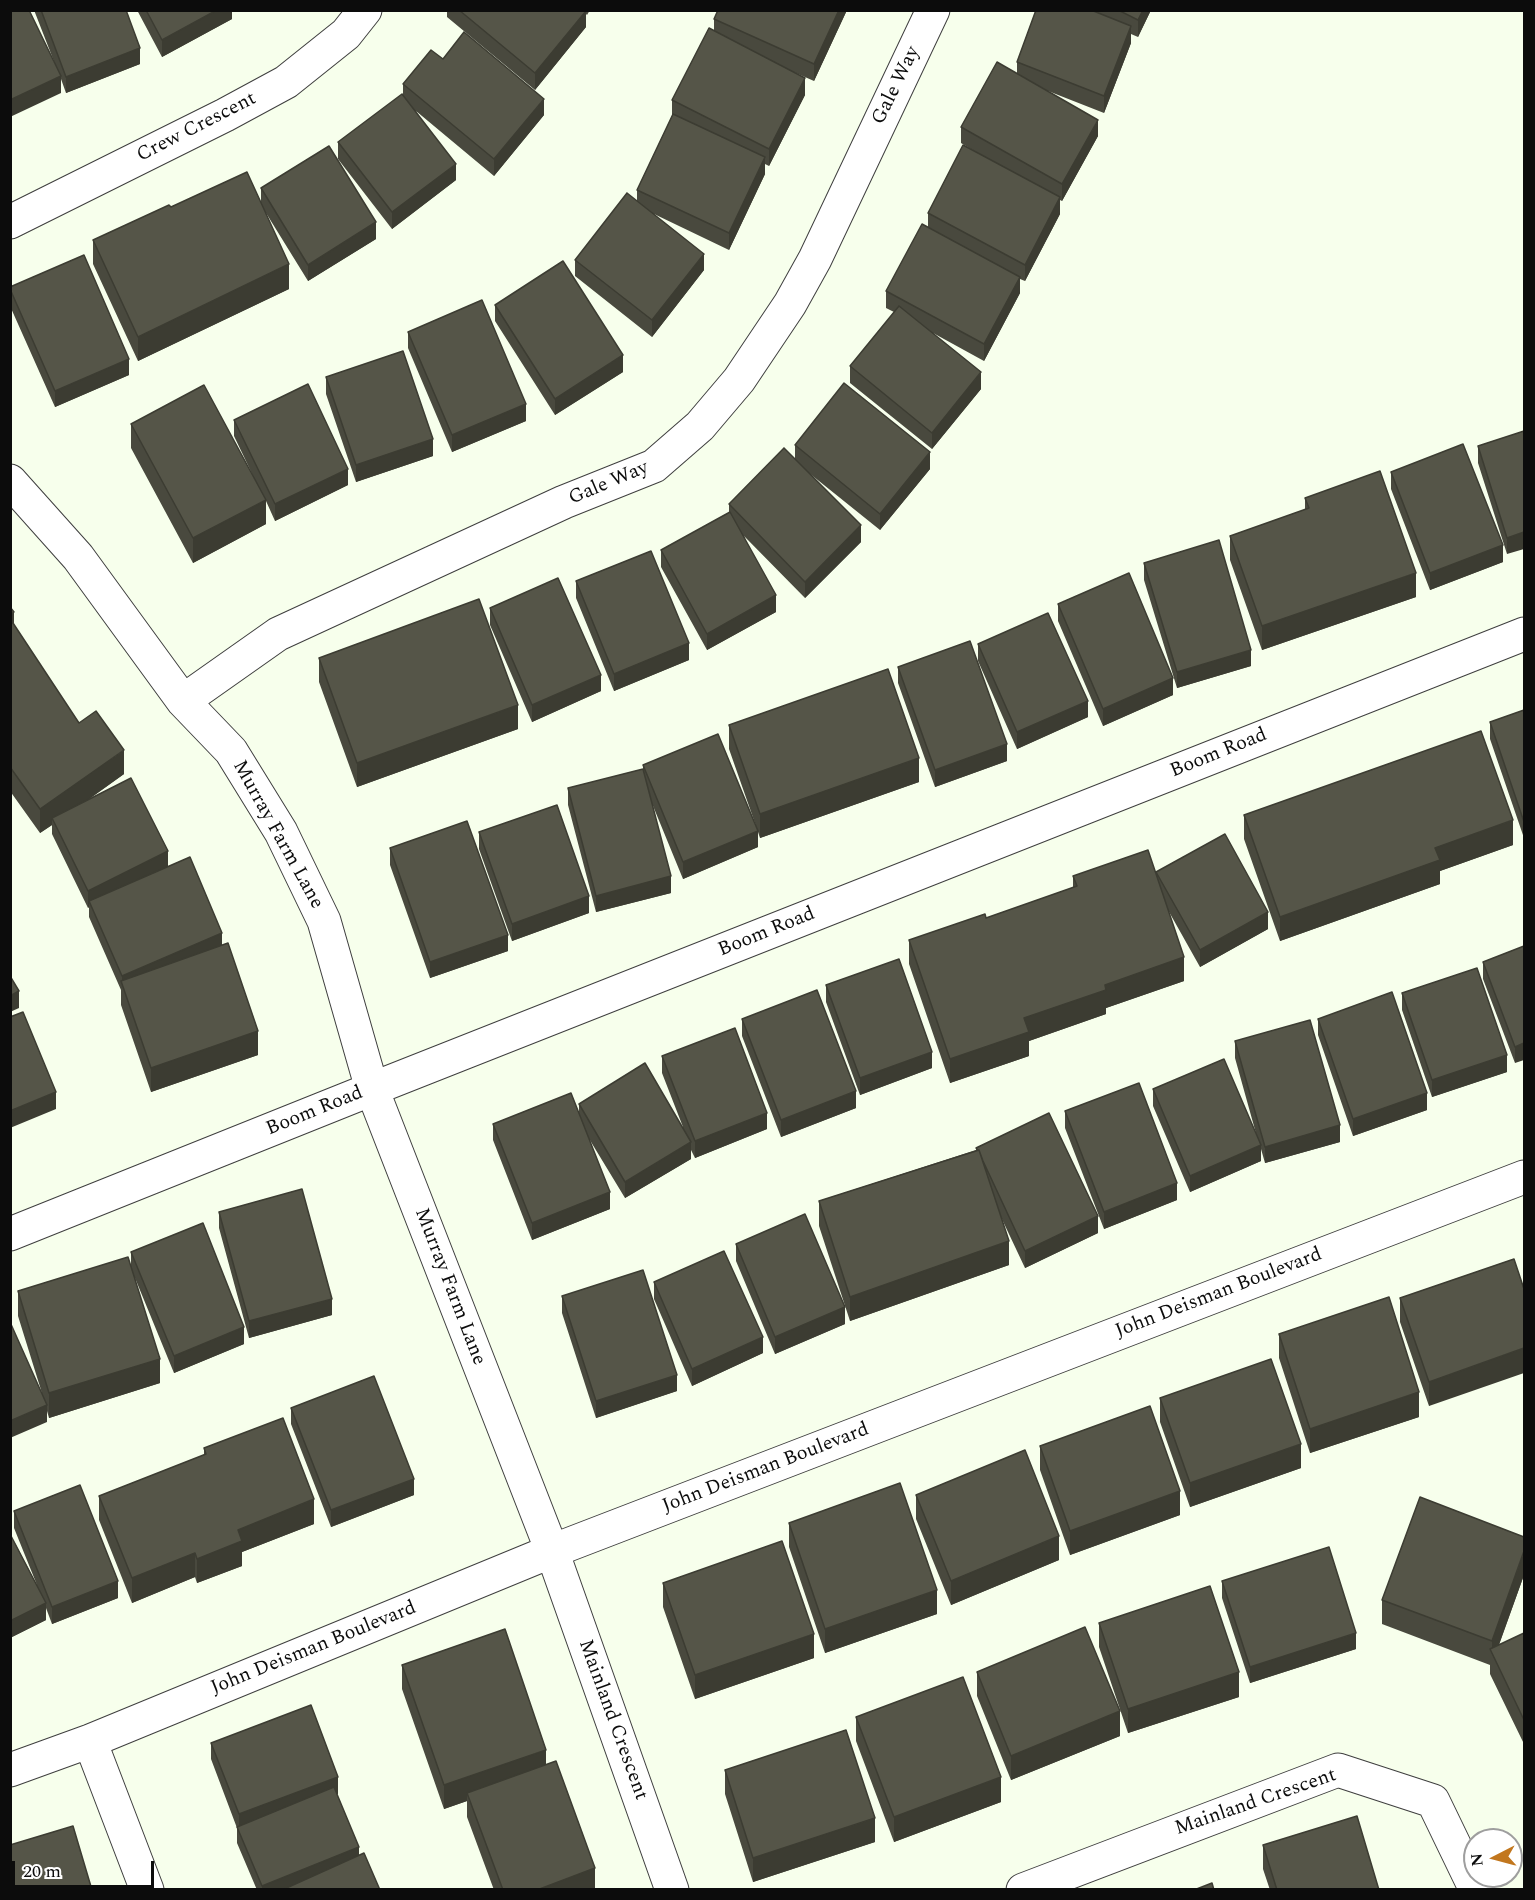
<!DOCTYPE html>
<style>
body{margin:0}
#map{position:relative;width:1535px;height:1900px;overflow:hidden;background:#f7ffec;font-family:Spectral,serif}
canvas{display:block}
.frame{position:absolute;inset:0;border:12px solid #0c0c0c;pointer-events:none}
.north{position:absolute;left:1463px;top:1828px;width:60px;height:60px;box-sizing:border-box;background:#fff;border:2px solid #9e9e9e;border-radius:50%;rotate:264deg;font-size:16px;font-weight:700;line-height:24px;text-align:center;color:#0c0c0c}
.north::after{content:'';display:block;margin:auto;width:21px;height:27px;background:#c2771e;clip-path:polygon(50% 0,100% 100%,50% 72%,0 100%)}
.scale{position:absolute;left:12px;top:1861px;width:142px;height:27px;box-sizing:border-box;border:3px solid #0c0c0c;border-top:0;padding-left:8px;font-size:18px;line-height:21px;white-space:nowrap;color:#0c0c0c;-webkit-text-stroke:4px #fff;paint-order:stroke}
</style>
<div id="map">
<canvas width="1535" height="1900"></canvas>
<div class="frame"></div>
<div class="north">N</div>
<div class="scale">20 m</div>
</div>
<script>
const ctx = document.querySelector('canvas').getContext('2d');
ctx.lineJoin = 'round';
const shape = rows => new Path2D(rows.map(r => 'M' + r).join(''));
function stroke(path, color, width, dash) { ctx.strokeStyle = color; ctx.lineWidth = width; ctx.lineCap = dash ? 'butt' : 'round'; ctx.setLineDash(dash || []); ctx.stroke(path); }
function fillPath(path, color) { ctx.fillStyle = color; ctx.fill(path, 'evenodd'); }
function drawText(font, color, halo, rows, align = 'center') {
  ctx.font = font + ' Spectral,serif'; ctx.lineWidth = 6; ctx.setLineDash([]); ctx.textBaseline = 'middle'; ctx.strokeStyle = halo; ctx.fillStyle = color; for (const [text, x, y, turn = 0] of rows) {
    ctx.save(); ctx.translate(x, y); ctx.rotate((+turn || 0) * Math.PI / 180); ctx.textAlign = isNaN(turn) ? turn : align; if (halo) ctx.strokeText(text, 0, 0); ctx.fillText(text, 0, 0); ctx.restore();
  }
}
const minor = shape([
 [10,222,225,115,286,82,346,34,365,10],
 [10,481,78,557,183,701,231,751,281,832,324,921,372,1089,552,1551,672,1890],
 [183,701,278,634,564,502,654,466,700,426,739,380,790,304,815,259,933,10],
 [10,1234,372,1089,1524,634],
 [90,1741,147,1890],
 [10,1770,90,1741,552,1551,1524,1177],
 [1023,1890,1338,1770,1433,1801,1476,1890]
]);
const wall = shape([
 [34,10,126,10,140,64,66,93,61,79,61,93,55,64],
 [137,10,232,10,232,19,162,57],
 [447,10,590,10,587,15,586,14,586,27,535,90,447,17],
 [718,10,847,10,814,81,789,70,805,95,769,166,765,164,765,174,729,250,654,214,704,270,652,337,575,276,575,260,637,201,637,190,672,116,672,100,714,31,714,19],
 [1036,10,1151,10,1138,37,1131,34,1131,43,1104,113,1048,91,1098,136,1062,201,1060,200,1060,214,1025,281,1020,279,1020,293,984,361,933,333,981,389,932,449,850,383,850,366,894,312,886,308,886,291,928,227,928,213,976,152,961,143,961,127,1017,73,1017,62],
 [443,59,544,115,494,176,416,111,456,180,392,229,338,159,338,142,403,95,403,84],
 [261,188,376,239,308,281,266,213,289,289,138,361,93,264,93,240,171,207,261,202],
 [10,287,129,375,55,407,10,306],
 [495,305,623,372,555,415,495,321],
 [408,332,526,421,452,452,408,348],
 [326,377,433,456,356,482,326,394],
 [234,420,348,485,275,521,266,501,266,524,193,563,131,448,131,424,256,482,234,436],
 [1524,431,1507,554,1478,463,1478,446],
 [795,445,930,469,880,530,804,469,861,542,805,598,744,536,776,612,707,650,661,567,661,550,729,513,729,504,795,460],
 [1391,472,1503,562,1430,590,1391,489],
 [1305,498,1416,597,1262,650,1230,560,1230,536,1305,510],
 [1144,563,1251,666,1177,688,1144,580],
 [576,581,689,660,614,691,576,598],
 [1058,604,1173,695,1103,726,1058,621],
 [10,607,14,625,79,723,124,774,88,800,168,867,222,945,258,1055,151,1092,121,1005,121,990,89,917,89,907,88,908,52,834,52,825,40,833,10,791],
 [490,608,601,691,532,722,490,625],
 [978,644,1088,717,1017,749,978,661],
 [319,658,518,729,357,787,319,682],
 [898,667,1007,761,935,787,898,683],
 [1524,710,1524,838,1490,739,1490,722],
 [729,725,919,782,760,838,758,832,758,847,683,879,651,801,671,893,596,912,568,805,568,788,643,770,643,765,756,826,729,749],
 [1244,815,1513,845,1440,871,1440,884,1280,941,1244,839],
 [479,832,589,913,512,941,479,849],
 [390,848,508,951,430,978,390,865],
 [1156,872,1268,929,1200,967,1168,910,1184,981,1106,1008,1106,1014,1029,1041,1029,1056,950,1083,909,964,909,940,986,918,1073,888,1073,876,1156,875],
 [1524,946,1515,1063,1483,979,1483,962],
 [826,985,932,1068,860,1095,826,1002],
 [1402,993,1507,1072,1432,1097,1402,1010],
 [742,1019,856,1108,781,1137,742,1036],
 [1318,1019,1427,1110,1353,1136,1318,1035],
 [1235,1041,1340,1142,1265,1163,1261,1149,1261,1161,1190,1192,1153,1106,1153,1089,1257,1137,1235,1058],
 [662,1056,767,1129,695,1158,691,1150,691,1159,625,1198,588,1137,610,1209,532,1240,493,1140,493,1124,579,1112,579,1104,683,1127,662,1073],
 [1065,1111,1177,1200,1104,1229,1065,1128],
 [976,1148,1098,1233,1025,1268,1000,1215,1009,1265,850,1321,819,1226,819,1201,976,1150],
 [219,1212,332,1315,249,1338,219,1228],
 [736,1244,845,1324,775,1354,736,1261],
 [131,1252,244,1344,174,1373,135,1278,160,1383,49,1418,47,1411,47,1422,41,1390,18,1316,18,1291,131,1265],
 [1514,1259,1429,1406,1400,1322,1400,1298],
 [654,1282,763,1353,692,1386,654,1299],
 [562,1296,677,1391,596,1418,562,1313],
 [1279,1334,1419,1417,1310,1453,1279,1358],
 [1160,1398,1301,1468,1190,1507,1160,1422],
 [291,1408,414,1495,331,1527,291,1424],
 [1040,1446,1180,1515,1070,1555,1040,1470],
 [204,1448,314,1524,242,1552,242,1566,197,1583,195,1577,132,1603,99,1520,99,1496,204,1455],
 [916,1495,1059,1560,951,1605,916,1519],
 [14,1511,118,1598,52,1624,46,1608,46,1620,10,1638,10,1534,37,1585,14,1528],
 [789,1523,937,1614,825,1653,789,1547],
 [1524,1575,1499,1645,1524,1633,1524,1744,1490,1674,1490,1665,1382,1624,1382,1600],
 [1222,1581,1356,1649,1250,1683,1222,1598],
 [663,1583,814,1658,695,1699,663,1607],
 [1099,1623,1239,1697,1128,1733,1099,1647],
 [402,1665,546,1764,595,1889,599,1890,494,1890,467,1817,467,1801,444,1809,402,1689],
 [977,1672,1120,1736,1011,1780,977,1696],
 [856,1717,1001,1802,894,1842,856,1741],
 [211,1743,338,1794,337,1794,359,1856,380,1890,257,1890,237,1843,237,1828,211,1759],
 [725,1770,875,1842,753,1882,725,1794],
 [1263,1845,1379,1890,1270,1890,1263,1869]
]);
const shadedWall = shape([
 [217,10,232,10,232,19,162,57,162,40],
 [839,10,847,10,814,81,814,64],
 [1143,10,1151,10,1138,37,1138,20],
 [586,11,586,27,535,90,535,73],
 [1131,26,1131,43,1104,113,1104,96],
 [140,48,140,64,66,93,66,77],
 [61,76,61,93,10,117,10,100],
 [805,78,805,95,769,166,769,149],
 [544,99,544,115,494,176,494,159],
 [1098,120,1098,136,1062,201,1062,184],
 [765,157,765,174,729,250,729,233],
 [456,164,456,180,392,229,392,212],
 [1060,197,1060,214,1025,281,1025,265],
 [376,222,376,239,308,281,308,265],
 [704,254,704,270,652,337,652,320],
 [289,264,289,289,138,361,138,337],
 [1020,277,1020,293,984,361,984,344],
 [623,355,623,372,555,415,555,399],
 [129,359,129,375,55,407,55,391],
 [981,372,981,389,932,449,932,433],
 [526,404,526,421,452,452,452,435],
 [433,439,433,456,356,482,356,465],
 [930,452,930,469,880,530,880,514],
 [348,469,348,485,275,521,275,504],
 [266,500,266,524,193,563,193,538],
 [861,525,861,542,805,598,805,582],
 [1524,532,1524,549,1507,554,1507,538],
 [1503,545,1503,562,1430,590,1430,573],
 [1416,573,1416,597,1262,650,1262,626],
 [776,595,776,612,707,650,707,634],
 [14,612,14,636,10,639,10,615],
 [689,643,689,660,614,691,614,674],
 [1251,650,1251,666,1177,688,1177,672],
 [601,675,601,691,532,722,532,705],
 [1173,678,1173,695,1103,726,1103,709],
 [1088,701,1088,717,1017,749,1017,732],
 [518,705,518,729,357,787,357,763],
 [1007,744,1007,761,935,787,935,770],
 [124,750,124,774,55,823,52,818,52,825,40,833,40,809],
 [919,758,919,782,760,838,760,814],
 [1513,820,1513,845,1440,871,1440,884,1280,941,1280,917,1435,848],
 [758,831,758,847,683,879,683,862],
 [168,851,168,868,89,901,89,907,88,908,88,891],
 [671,876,671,893,596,912,596,896],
 [589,896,589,913,512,941,512,924],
 [1268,912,1268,929,1200,967,1200,950],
 [222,933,222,949,122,984,122,976],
 [508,935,508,951,430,978,430,962],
 [1184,957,1184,981,1106,1008,1106,1014,1029,1041,1029,1056,950,1083,950,1059,1024,1018,1105,985],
 [19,991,19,1008,10,1012,10,996],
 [258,1031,258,1055,151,1092,151,1068],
 [1524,1043,1524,1060,1515,1063,1515,1047],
 [932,1052,932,1068,860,1095,860,1078],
 [1507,1055,1507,1072,1432,1097,1432,1080],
 [856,1091,856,1108,781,1137,781,1120],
 [56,1092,56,1109,10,1128,10,1111],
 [1427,1093,1427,1110,1353,1136,1353,1119],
 [767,1113,767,1129,695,1158,695,1141],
 [1340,1125,1340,1142,1265,1163,1265,1147],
 [691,1142,691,1159,625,1198,625,1182],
 [1261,1145,1261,1161,1190,1192,1190,1176],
 [1177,1183,1177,1200,1104,1229,1104,1212],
 [610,1192,610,1209,532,1240,532,1223],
 [1098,1216,1098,1233,1025,1268,1025,1251],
 [1009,1241,1009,1265,850,1321,850,1297],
 [332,1299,332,1315,249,1338,249,1321],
 [845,1307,845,1324,775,1354,775,1337],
 [244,1327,244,1344,174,1373,174,1356],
 [763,1337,763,1353,692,1386,692,1369],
 [1524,1348,1524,1373,1429,1406,1429,1382],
 [160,1359,160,1383,49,1418,49,1393],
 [677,1375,677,1391,596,1418,596,1401],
 [1419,1392,1419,1417,1310,1453,1310,1429],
 [47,1405,47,1422,10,1438,10,1421],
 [1301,1444,1301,1468,1190,1507,1190,1483],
 [414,1479,414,1495,331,1527,331,1510],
 [1180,1491,1180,1515,1070,1555,1070,1531],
 [314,1499,314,1524,242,1552,242,1566,197,1583,197,1559,238,1530],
 [1059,1536,1059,1560,951,1605,951,1581],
 [1524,1551,1524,1575,1494,1658,1492,1653,1492,1641],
 [195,1553,195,1577,132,1603,132,1578],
 [118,1581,118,1598,52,1624,52,1607],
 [937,1590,937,1614,825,1653,825,1629],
 [46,1603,46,1620,10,1638,10,1621],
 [1356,1633,1356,1649,1250,1683,1250,1667],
 [814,1634,814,1658,695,1699,695,1675],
 [1239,1672,1239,1697,1128,1733,1128,1709],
 [1120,1711,1120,1736,1011,1780,1011,1756],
 [546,1750,546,1774,467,1793,467,1801,444,1809,444,1785],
 [338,1777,338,1794,239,1831,239,1814],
 [1001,1777,1001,1802,894,1842,894,1817],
 [875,1818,875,1842,753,1882,753,1858],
 [359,1847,359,1863,293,1890,262,1890,262,1886],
 [595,1868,595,1890,537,1890]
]);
const building = shape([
 [10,10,29,10,61,76,10,100,10,10],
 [41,10,126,10,140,48,66,77,41,10],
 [146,10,217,10,162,40,146,10],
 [459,10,586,10,586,11,535,73,459,10],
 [718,10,839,10,814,64,714,19,718,10],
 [1036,10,1091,10,1131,26,1104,96,1017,62,1036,10],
 [1118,10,1143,10,1138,20,1118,10],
 [709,28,805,78,769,149,672,100,709,28],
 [464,32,544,99,494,159,403,84,431,50,443,59,464,32],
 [997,62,1098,120,1062,184,961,127,997,62],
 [402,94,456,164,392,212,338,142,402,94],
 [673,114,765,157,729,233,637,190,673,114],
 [963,145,1060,197,1025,265,928,213,963,145],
 [329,146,376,222,308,265,261,188,329,146],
 [247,172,289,264,138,337,93,240,169,205,171,207,247,172],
 [627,193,704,254,652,320,575,260,627,193],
 [922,224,1020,277,984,344,886,291,922,224],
 [84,255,129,359,55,391,10,289,10,287,84,255],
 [563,261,623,355,555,399,495,305,563,261],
 [482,300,526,404,452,435,408,332,482,300],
 [899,306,981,372,932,433,850,366,899,306],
 [403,351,433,439,356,465,326,377,403,351],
 [844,383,930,452,880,514,795,445,844,383],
 [308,384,348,469,275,504,234,420,308,384],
 [204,385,266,500,193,538,131,424,204,385],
 [1524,431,1524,532,1507,538,1478,446,1524,431],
 [1463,444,1503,545,1430,573,1391,472,1463,444],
 [784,448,861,525,805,582,729,504,784,448],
 [1380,471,1416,573,1262,626,1230,536,1309,508,1305,498,1380,471],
 [730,512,776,595,707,634,661,550,730,512],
 [1219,540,1251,650,1177,672,1144,563,1219,540],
 [651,551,689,643,614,674,576,581,651,551],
 [1129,573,1173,678,1103,709,1058,604,1129,573],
 [558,578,601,675,532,705,490,608,558,578],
 [479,599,518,705,357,763,319,658,479,599],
 [10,607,14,612,10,615,10,607],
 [1048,613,1088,701,1017,732,978,644,1048,613],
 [13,623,79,723,96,711,124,750,40,809,10,767,10,625,13,623],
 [970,641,1007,744,935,770,898,667,970,641],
 [888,669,919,758,760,814,729,725,888,669],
 [1524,710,1524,822,1490,722,1524,710],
 [1481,731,1513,820,1435,848,1440,860,1280,917,1244,815,1481,731],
 [718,734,758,831,683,862,643,765,718,734],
 [643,769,671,876,596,896,568,788,643,769],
 [131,778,168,851,88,891,52,818,131,778],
 [557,805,589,896,512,924,479,832,557,805],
 [467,821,508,935,430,962,390,848,467,821],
 [1225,834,1268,912,1200,950,1156,872,1225,834],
 [1148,850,1184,957,1105,985,1106,990,1024,1018,1029,1032,950,1059,909,940,985,914,986,918,1077,886,1073,876,1148,850],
 [190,857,222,933,122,976,89,901,190,857],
 [228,943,258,1031,151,1068,121,981,228,943],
 [1524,946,1524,1043,1515,1047,1483,962,1524,946],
 [899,959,932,1052,860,1078,826,985,899,959],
 [1477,968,1507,1055,1432,1080,1402,993,1477,968],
 [10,976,19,991,10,996,10,976],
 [817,990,856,1091,781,1120,742,1019,817,990],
 [1392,992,1427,1093,1353,1119,1318,1019,1392,992],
 [23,1012,56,1092,10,1111,10,1017,23,1012],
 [1310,1020,1340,1125,1265,1147,1235,1041,1310,1020],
 [735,1028,767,1113,695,1141,662,1056,735,1028],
 [1224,1059,1261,1145,1190,1176,1153,1089,1224,1059],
 [645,1063,691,1142,625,1182,579,1104,645,1063],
 [1139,1083,1177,1183,1104,1212,1065,1111,1139,1083],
 [571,1093,610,1192,532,1223,493,1124,571,1093],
 [1049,1113,1098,1216,1025,1251,983,1161,979,1150,978,1150,976,1148,1049,1113],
 [979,1150,1009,1241,850,1297,819,1201,979,1150],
 [302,1189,332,1299,249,1321,219,1212,302,1189],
 [805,1214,845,1307,775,1337,736,1244,805,1214],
 [203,1223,244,1327,174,1356,131,1252,203,1223],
 [724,1251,763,1337,692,1369,654,1282,724,1251],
 [128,1257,160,1359,49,1393,18,1291,128,1257],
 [1514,1259,1524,1289,1524,1348,1429,1382,1400,1298,1514,1259],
 [643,1270,677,1375,596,1401,562,1296,643,1270],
 [1389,1297,1419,1392,1310,1429,1279,1334,1389,1297],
 [10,1322,47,1405,10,1421,10,1322],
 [1271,1359,1301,1444,1190,1483,1160,1398,1271,1359],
 [374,1376,414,1479,331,1510,291,1408,374,1376],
 [1150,1406,1180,1491,1070,1531,1040,1446,1150,1406],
 [283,1418,314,1499,238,1530,242,1541,197,1559,195,1553,132,1578,99,1496,206,1454,204,1448,283,1418],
 [1025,1450,1059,1536,951,1581,916,1495,1025,1450],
 [900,1483,937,1590,825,1629,789,1523,900,1483],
 [80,1485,118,1581,52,1607,14,1511,80,1485],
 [1420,1497,1524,1537,1524,1551,1492,1641,1382,1600,1420,1497],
 [10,1534,46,1603,10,1621,10,1534],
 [782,1541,814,1634,695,1675,663,1583,782,1541],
 [1329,1547,1356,1633,1250,1667,1222,1581,1329,1547],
 [1210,1586,1239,1672,1128,1709,1099,1623,1210,1586],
 [1085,1627,1120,1711,1011,1756,977,1672,1085,1627],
 [505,1629,546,1750,444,1785,402,1665,505,1629],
 [1524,1633,1524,1720,1490,1649,1524,1633],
 [963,1677,1001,1777,894,1817,856,1717,963,1677],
 [311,1705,338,1777,239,1814,211,1743,311,1705],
 [846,1730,875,1818,753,1858,725,1770,846,1730],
 [556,1761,595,1868,537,1890,503,1890,467,1793,556,1761],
 [334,1787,359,1847,262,1886,237,1827,334,1787],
 [1357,1816,1379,1890,1277,1890,1263,1845,1357,1816],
 [73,1826,92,1890,13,1890,10,1881,10,1845,73,1826],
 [364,1853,380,1890,282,1890,364,1853],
 [1212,1883,1214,1890,1194,1890,1212,1883]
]);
const streetNames = [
 ["Gale Way",897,86,-64],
 ["Crew Crescent",197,128,-27],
 ["Gale Way",609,484,-23],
 ["Boom Road",1219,754,-22],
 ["Murray Farm Lane",277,835,61],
 ["Boom Road",767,933,-22],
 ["Boom Road",315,1112,-22],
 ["Murray Farm Lane",449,1287,69],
 ["John Deisman Boulevard",1219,1294,-21],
 ["John Deisman Boulevard",766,1469,-21],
 ["John Deisman Boulevard",314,1649,-22],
 ["Mainland Crescent",612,1720,70],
 ["Mainland Crescent",1256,1803,-19]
];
stroke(minor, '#3f3f3f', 35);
stroke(minor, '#fff', 33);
fillPath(wall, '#49493e');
fillPath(shadedWall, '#3c3c32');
fillPath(building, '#555548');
stroke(building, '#3c3c32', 1.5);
drawText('20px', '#0c0c0c', '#fff', streetNames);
</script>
